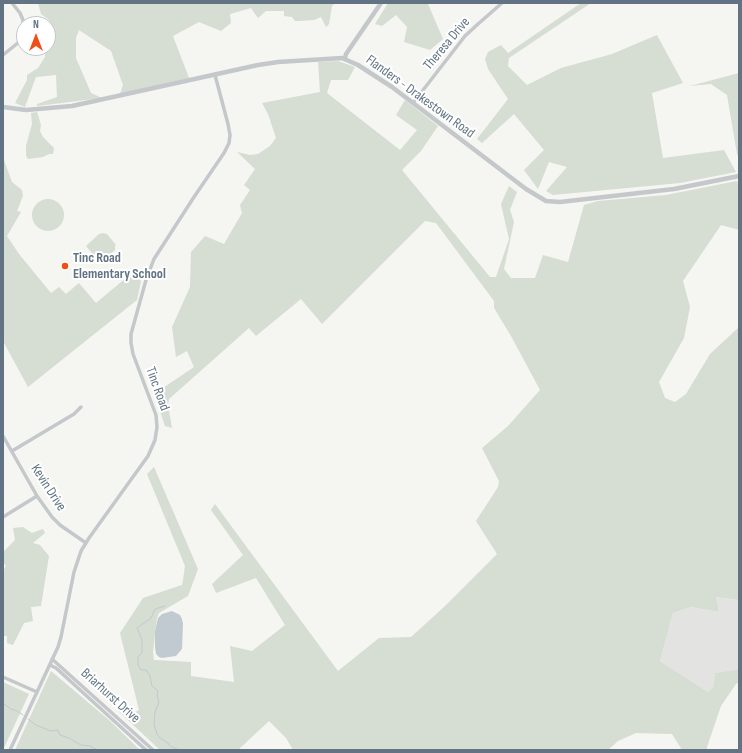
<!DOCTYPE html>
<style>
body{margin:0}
#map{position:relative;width:742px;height:753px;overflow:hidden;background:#f5f5f1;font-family:"Sofia Sans Condensed",sans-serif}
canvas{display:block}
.frame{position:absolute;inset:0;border:4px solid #627484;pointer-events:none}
.north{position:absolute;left:16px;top:16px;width:40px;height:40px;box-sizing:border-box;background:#fff;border:1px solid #c0c7ce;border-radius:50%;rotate:0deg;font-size:11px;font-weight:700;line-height:16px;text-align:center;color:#627484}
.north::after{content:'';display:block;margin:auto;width:14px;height:18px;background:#f04e16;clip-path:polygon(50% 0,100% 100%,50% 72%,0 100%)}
</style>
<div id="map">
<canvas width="742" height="753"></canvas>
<div class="frame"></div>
<div class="north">N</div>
</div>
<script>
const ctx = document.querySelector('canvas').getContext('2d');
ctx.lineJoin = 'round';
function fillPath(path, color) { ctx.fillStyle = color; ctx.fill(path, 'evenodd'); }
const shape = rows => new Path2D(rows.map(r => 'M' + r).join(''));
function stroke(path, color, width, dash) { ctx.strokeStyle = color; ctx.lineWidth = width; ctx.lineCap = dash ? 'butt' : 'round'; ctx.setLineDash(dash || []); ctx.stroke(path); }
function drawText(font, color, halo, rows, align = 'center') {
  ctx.font = font + ' "Sofia Sans Condensed",sans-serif'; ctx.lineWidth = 4; ctx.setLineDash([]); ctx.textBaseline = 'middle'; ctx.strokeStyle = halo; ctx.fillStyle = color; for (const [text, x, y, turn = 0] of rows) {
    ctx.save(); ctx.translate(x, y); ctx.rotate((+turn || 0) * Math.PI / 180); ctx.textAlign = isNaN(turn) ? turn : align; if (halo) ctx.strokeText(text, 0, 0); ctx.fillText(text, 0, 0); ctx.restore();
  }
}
const built = shape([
 [716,597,739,600,739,669,715,673,713,689,708,692,660,661,673,613,691,607,719,612]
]);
const green = shape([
 [38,3,335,3,332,6,329,24,326,27,321,17,314,20,300,21,295,21,292,17,284,16,284,11,266,11,258,18,251,8,230,14,231,23,221,31,199,22,173,36,189,78,120,94,123,85,111,51,79,30,76,38,76,58,91,93,102,98,37,106,37,104,57,97,56,75,36,77,25,107,15,103,27,80,27,75,38,68,45,57,46,48,48,48,48,42,52,40,49,20,41,14],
 [388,3,429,3,428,4,443,39,430,50,404,42,407,27,396,15,382,26,375,24],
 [581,3,591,3,509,58,508,66,527,85,561,68,612,54,657,35,683,83,652,93,663,158,724,150,736,172,680,183,553,195,546,191,567,167,549,162,538,189,524,170,544,150,514,114,482,143,477,139,508,99,488,69,485,59,488,52,501,45,508,53],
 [338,61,355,67,348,80,331,80,327,93,400,150,417,130,396,115,405,100,438,126,421,151,402,170,490,277,496,277,509,239,501,204,509,186,517,192,510,210,514,222,504,269,511,278,535,278,543,255,568,262,584,205,598,201,666,195,737,181,739,187,739,230,721,225,683,281,690,307,684,338,659,382,665,398,675,402,686,394,710,354,739,327,739,600,716,597,719,612,691,607,673,613,660,661,708,692,713,688,715,673,739,669,739,682,736,684,721,706,707,747,707,750,682,750,672,734,636,733,618,741,608,750,293,750,286,738,269,721,238,750,160,750,117,710,130,715,139,710,120,633,143,598,182,585,183,580,185,566,147,474,154,467,198,569,188,596,159,613,157,618,153,652,154,660,191,662,191,676,234,682,230,646,252,651,285,625,256,578,216,593,212,584,243,555,211,510,215,504,338,671,379,638,411,637,444,607,497,554,476,521,498,487,499,481,482,448,508,426,540,390,511,336,494,308,494,301,436,223,425,221,322,324,301,299,256,336,249,328,169,399,168,405,172,428,165,426,154,394,194,367,187,351,176,357,172,327,190,287,191,252,205,236,224,244,242,213,240,205,250,190,244,185,255,169,237,152,250,155,258,154,270,146,276,138,268,114,262,103,320,92,318,62],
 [739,73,739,159,737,154,727,95,711,84,690,86],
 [37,112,41,125,40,131,43,137,54,148,53,154,49,154,43,157,28,159,26,156,26,146,32,124,31,113],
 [3,157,12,182,22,190,23,196,17,211,21,212,7,236,19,254,51,293,59,287,66,294,79,283,96,303,133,272,141,281,137,300,28,387,3,341],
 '32 215a16 16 0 1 1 32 0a16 16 0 1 1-32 0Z',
 [103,233,107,234,116,245,115,246,115,250,100,263,86,246,99,234],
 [23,527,32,533,43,529,45,533,33,543,40,545,49,556,41,606,31,607,33,621,24,623,13,645,7,643,7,636,3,636,3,571,6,566,3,562,3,552,15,540,13,528],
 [51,671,109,720,140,750,15,750],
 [3,682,29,694,3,750]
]);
const water = shape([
 [172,611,180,615,182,619,183,624,182,649,176,656,162,658,159,657,156,654,155,647,155,632,158,618,162,614]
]);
const stream = shape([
 [165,606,155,609,151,618,137,628,142,640,142,653,138,657,138,665,141,670,146,670,150,676,152,686,158,691,157,695,159,702,155,712,154,725,158,736,160,738,168,743,170,746,179,750],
 [3,703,11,709,17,711,23,715],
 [28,719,36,725,51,731,58,730,60,735,69,738,81,745,90,746,97,750]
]);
const minor = shape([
 [3,55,19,42,23,34,23,20,20,13,12,3],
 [413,103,465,36,478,24,502,3],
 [3,436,37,496,52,517,60,525,86,543],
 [12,451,74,414,81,407],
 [3,517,37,496],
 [52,659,153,750],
 [50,665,56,668,146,750],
 [3,677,37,692],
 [10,750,58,647,61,637,74,572,81,551,89,538,148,456,155,440,157,427,156,415,133,354,131,343,131,334,146,280,154,259,194,197,224,153,229,143,230,135,228,124,215,75]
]);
const tertiary = shape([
 [345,58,346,54,381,3],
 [3,107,26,110,72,106,258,65,278,62,342,58,358,65,392,87,526,189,546,201,560,202,674,189,739,176]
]);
const markers = [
 [65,266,4,"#f04e16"]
];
const streetNames = [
 ["Theresa Drive",447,44,-50],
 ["Flanders - Drakestown Road",420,97,36],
 ["Tinc Road",157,389,70],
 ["Kevin Drive",48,488,57],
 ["Briarhurst Drive",110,696,42]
];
const poiNames = [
 ["Tinc Road",73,258],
 ["Elementary School",73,274]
];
fillPath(built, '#e3e4e2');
fillPath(green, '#d6ddd2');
fillPath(water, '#c0cad0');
stroke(stream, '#c0cad0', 1);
stroke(minor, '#c4c8cb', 3.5);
stroke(tertiary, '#c4c8cb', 4.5);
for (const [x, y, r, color] of markers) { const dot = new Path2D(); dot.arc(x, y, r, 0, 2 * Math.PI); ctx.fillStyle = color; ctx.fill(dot); stroke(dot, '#fff', 1.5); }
drawText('14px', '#627484', '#fff', streetNames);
drawText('bold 14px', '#627484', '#fff', poiNames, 'left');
</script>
